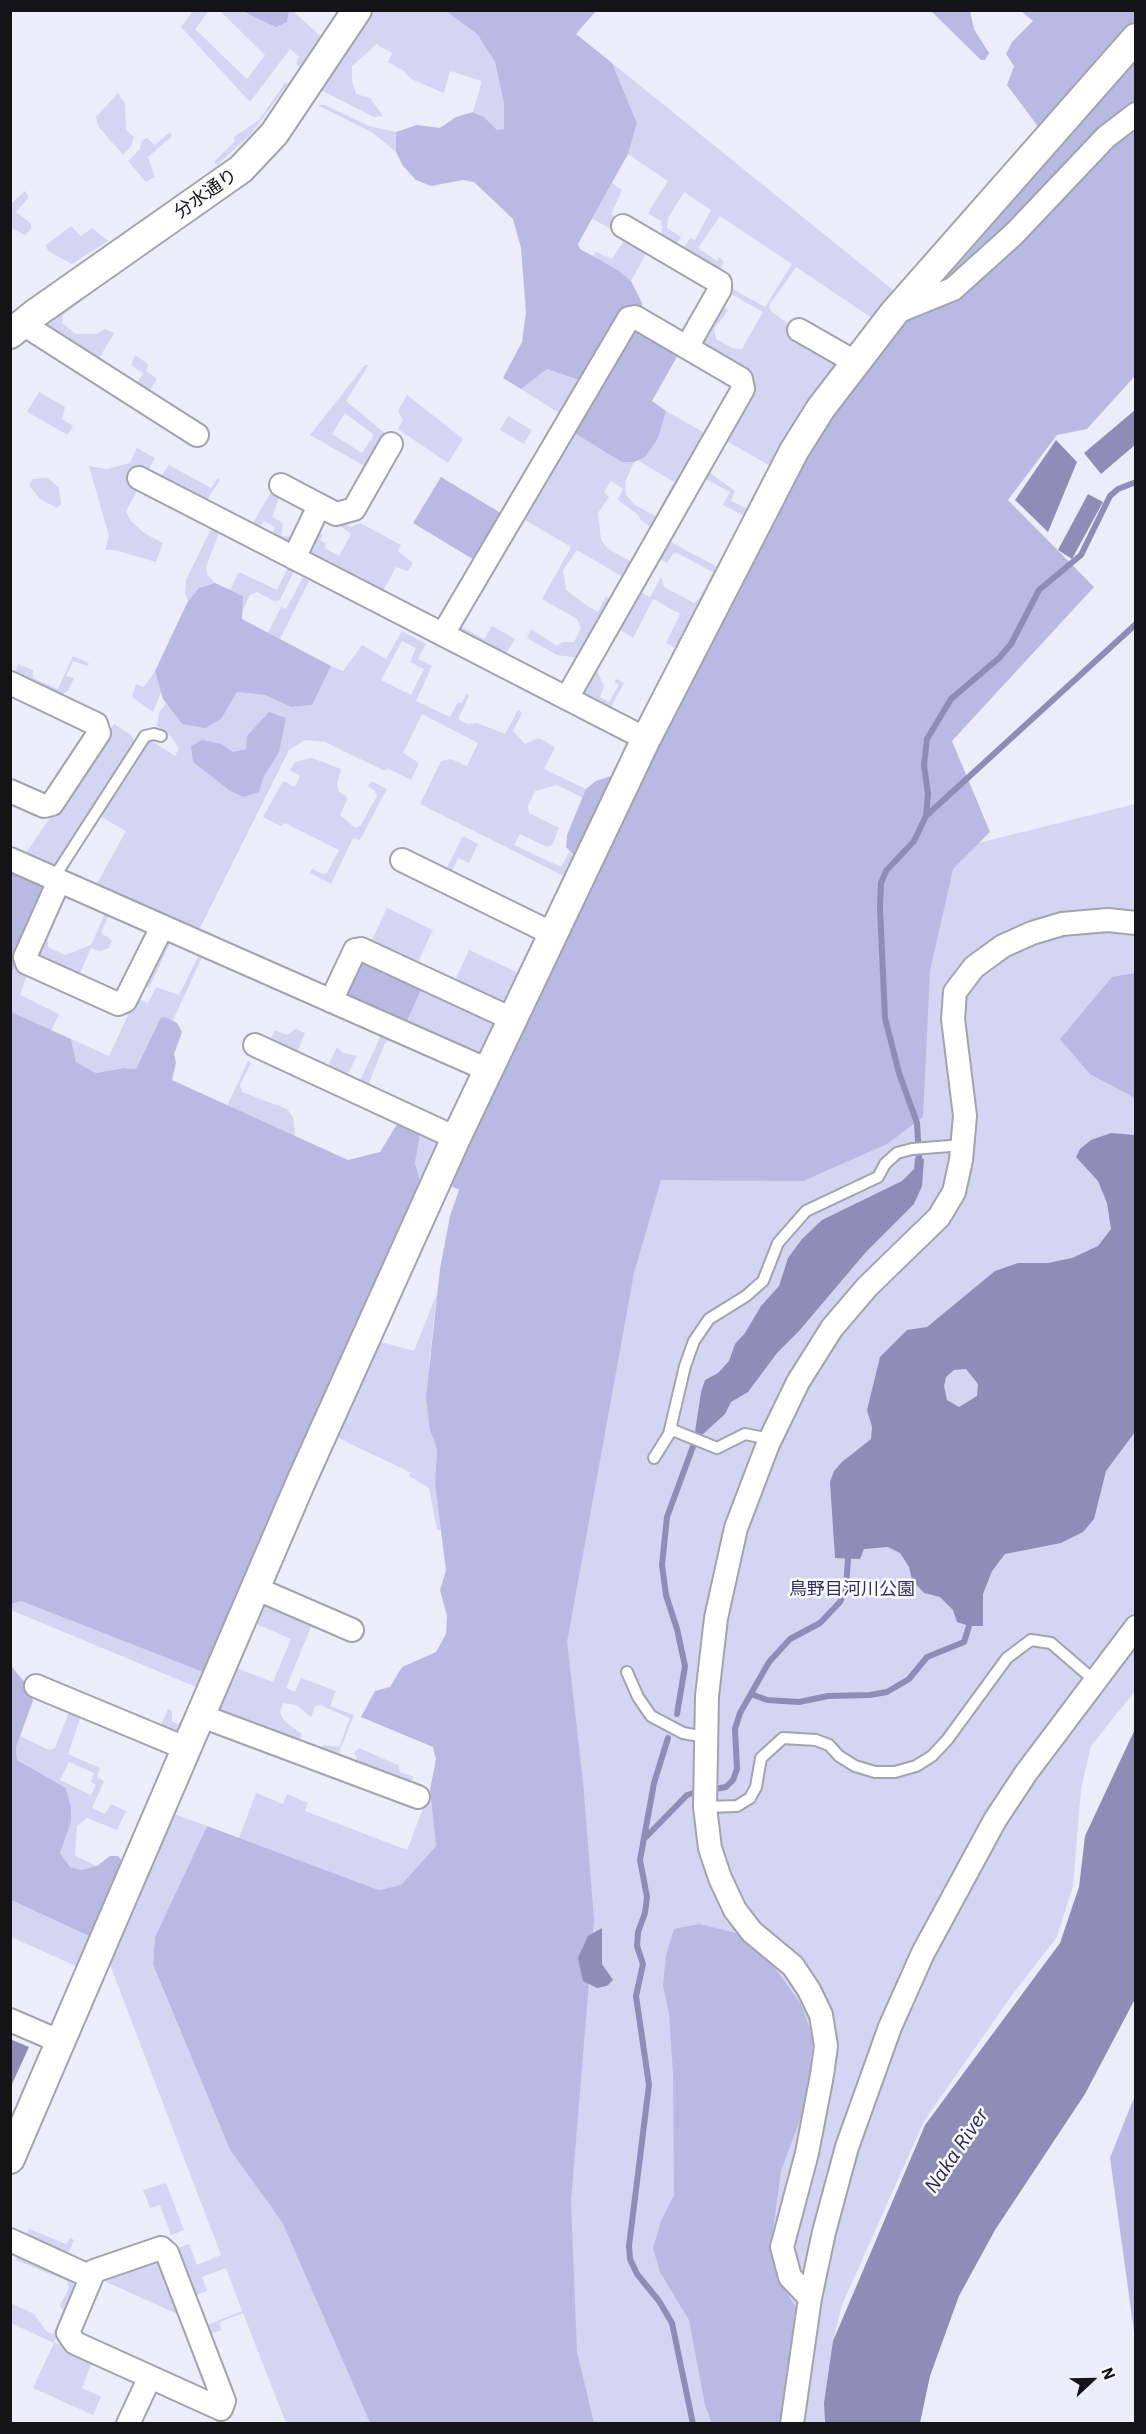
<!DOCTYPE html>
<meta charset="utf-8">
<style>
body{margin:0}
#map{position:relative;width:1146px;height:2434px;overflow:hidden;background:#edecfa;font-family:"IBM Plex Sans",sans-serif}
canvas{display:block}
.frame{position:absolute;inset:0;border:12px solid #141418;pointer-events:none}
.north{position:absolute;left:1062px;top:2350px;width:60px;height:60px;-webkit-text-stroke:4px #fbfbfe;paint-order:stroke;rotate:68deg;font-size:16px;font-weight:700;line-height:24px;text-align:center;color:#141418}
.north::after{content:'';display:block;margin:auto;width:21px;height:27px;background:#141418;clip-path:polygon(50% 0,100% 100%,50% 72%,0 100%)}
</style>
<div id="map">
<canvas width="1146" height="2434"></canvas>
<div class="frame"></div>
<div class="north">N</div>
</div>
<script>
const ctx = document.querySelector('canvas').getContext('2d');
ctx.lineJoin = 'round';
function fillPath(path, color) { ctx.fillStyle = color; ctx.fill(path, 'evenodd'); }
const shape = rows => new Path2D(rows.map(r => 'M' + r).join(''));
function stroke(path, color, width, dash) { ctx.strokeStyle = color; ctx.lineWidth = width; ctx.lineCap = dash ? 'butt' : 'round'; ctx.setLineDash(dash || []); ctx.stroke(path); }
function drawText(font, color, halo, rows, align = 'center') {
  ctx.font = font + ' "IBM Plex Sans","Noto Sans JP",sans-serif'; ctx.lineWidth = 5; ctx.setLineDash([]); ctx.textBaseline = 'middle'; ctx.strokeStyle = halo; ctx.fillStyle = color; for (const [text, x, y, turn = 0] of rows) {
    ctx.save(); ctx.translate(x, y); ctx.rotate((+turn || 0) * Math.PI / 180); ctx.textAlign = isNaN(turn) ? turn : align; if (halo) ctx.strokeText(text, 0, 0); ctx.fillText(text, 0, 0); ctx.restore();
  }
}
const green = shape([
 [193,11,209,11,195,29,247,79,265,55,220,11,242,11,247,14,287,22,289,11,293,11,320,36,300,67,296,64,299,57,290,49,250,102,181,27],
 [369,11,446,11,477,34,495,62,504,104,504,130,497,130,484,117,473,112,482,81,450,71,444,93,411,79,404,71,388,62,392,53,379,46,378,43,352,66,352,80,356,94,370,98,383,116,374,117,317,88],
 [612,63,898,294,875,320,796,267,769,306,771,311,841,365,774,468,723,439,750,373,735,361,705,347,700,340,721,304,728,311,714,329,716,339,732,348,742,349,763,312,731,294,733,289,765,307,792,264,720,216,698,248,717,261,719,257,724,262,718,271,683,249,690,238,695,240,711,210,684,192,668,218,667,228,681,237,676,244,662,235,661,221,648,213,668,181,628,154,637,123],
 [285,83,288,84,251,134,217,165,214,162,235,141,234,137,259,120],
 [118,93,125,104,126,130,134,137,131,146,123,155,98,126,96,117],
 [317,105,325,105,369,126,396,132,396,152,373,133],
 [170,132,172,136,148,157,155,177,146,182,128,161,140,149,142,140,147,138,155,145],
 [612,183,622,190,611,214,620,220,614,230,592,219],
 [25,191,29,197,16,212,31,223,31,229,25,235,11,228,10,205],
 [71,226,81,236,92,228,108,241,72,264,48,251,46,245],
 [625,239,647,252,631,281,592,256,596,252,612,259],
 [92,288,96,290,63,315,62,323,76,334,97,334,105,329,114,333,97,362,44,330,44,319],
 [135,355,148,364,146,371,157,379,148,393,136,385,143,373,131,365],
 [366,364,368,366,346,401,387,435,366,467,310,435],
 [345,413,374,435,362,453,332,434],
 [547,369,582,381,562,415,521,389],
 [39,392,65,407,62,419,73,426,68,435,27,412],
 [407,395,463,439,448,463,398,429,403,420,398,411],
 [657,406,708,435,664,509,661,506,674,482,629,455],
 [508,416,532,430,524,444,500,430],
 [574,427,576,434,622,461,634,462,625,482,626,495,635,505,657,517,652,528,641,520,637,514,618,500,623,489,611,481,604,492,609,497,598,513,601,540,608,549,632,562,623,577,577,550,563,570,566,590,589,607,598,612,606,596,613,601,579,658,557,655,527,638,531,629,557,646,562,642,574,642,581,628,577,619,542,599,571,547,520,517],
 [137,448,155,458,126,511,131,521,144,533,163,543,156,562,115,550,105,550,109,536,89,466,107,469,130,463],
 [169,465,211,488,218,478,220,480,205,503,158,481],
 [709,472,735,491,731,501,753,511,748,518,723,505,730,492,702,477],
 [48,478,59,488,61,504,57,508,40,499,29,485,33,479],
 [274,487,284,497,279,498,272,517,283,523,281,536,294,537,295,545,270,538,275,527,264,521,257,531,250,528],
 [326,514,351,527,360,523,401,545,398,551,413,563,408,571,396,567,380,596,310,556,305,550],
 [326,515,351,534,339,556,324,548,326,544,320,540,323,535,317,531],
 [214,523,221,528,206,567,207,574,215,583,199,588,188,601,185,594,186,580],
 [667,540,723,570,681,651,666,643,680,614,653,599,633,638,615,627,636,590,650,597,661,577,664,587,694,603,699,599,713,572,677,553,673,554,667,563,657,557],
 [289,565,295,569,280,600,274,601,257,592,250,595,242,612,243,596,230,590,239,572,277,590],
 [303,577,309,581,280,639,268,633,281,607,286,609],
 [456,624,484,639,492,626,515,639,506,654,456,631],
 [402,631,426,644,418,659,432,666,416,701,450,717,458,702,462,703,466,694,469,696,458,719,467,724,477,723,505,734,518,710,522,713,513,731,525,744,539,738,555,747,544,769,586,789,583,798,557,785,535,791,528,806,529,813,559,828,552,845,547,847,520,834,514,845,561,867,569,852,575,857,568,878,420,804,441,761,451,759,467,766,478,743,422,714,403,753,419,763,411,780,387,768,385,771,325,742,305,740,289,750,197,934,96,885,126,831,98,815,149,739,175,756,179,748,170,736,157,726,159,713,166,703,182,724,223,715,237,692,265,695,291,707,311,705,331,666,343,671,362,645,386,659],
 [402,641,416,648,410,662,424,669,411,695,381,680],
 [73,656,89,663,87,666,73,661,66,676,74,678,68,691,58,697,13,677,18,664,33,670,33,678,58,689],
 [155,671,161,692,153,712,132,697,136,684,144,687],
 [597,671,604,686,600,697,609,702,619,685,614,682,617,679,624,683,611,707,584,694],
 [114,724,131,735,135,741,131,749,56,866,49,868,24,856],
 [312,758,341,769,337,784,339,792,346,796,347,800,340,815,355,828,361,825,377,796,375,791,368,786,371,781,387,789,360,840,353,838,331,884,310,873,312,869,323,874,327,873,339,850,285,823,281,826,263,817,283,781,295,787,300,776,290,770,295,762],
 [1135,804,1135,1691,1091,1746,1081,1789,1073,1886,1057,1937,1012,1995,924,2121,842,2305,833,2341,824,2423,578,2424,561,2348,555,1631,656,1173,919,968,950,850],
 [463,836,478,844,469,863,458,858,452,871,447,868],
 [387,908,433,930,416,966,370,944],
 [106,911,110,913,101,933,112,940,109,948,100,951,91,948,77,980,33,954,51,913,55,921,48,939,48,947,65,955,91,945],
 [163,938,205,951,173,1020,161,1017,136,1069,124,1068,96,1073,76,1062,71,1039,109,1056,136,998,148,1003,156,987,179,995,198,957,196,952,175,942,170,943,149,988,142,984],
 [469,950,521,974,507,1003,500,1004,454,983],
 [16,960,28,972,20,995,59,1014,51,1031,11,1012,11,974],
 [423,986,493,1017,498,1026,487,1052,476,1054,406,1023],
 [296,1029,305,1033,296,1055,269,1043,275,1030,287,1035],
 [382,1033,394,1038,385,1043,367,1088,359,1083],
 [337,1047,343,1053,357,1056,346,1078,327,1069],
 [248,1061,251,1063,240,1085,242,1092,287,1109,293,1117,295,1136,227,1106],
 [421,1129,439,1138,442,1146,423,1192,415,1163],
 [437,1293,429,1365,430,1430,437,1449,435,1484,441,1530,437,1530,429,1488,409,1476,410,1473,418,1476,332,1435,374,1340,414,1351],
 [21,1601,208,1674,184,1730,174,1733,159,1729,168,1709,172,1711,172,1721,178,1724,183,1718,196,1687,11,1610,10,1604],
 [271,1603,313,1622,286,1688,295,1692,301,1678,336,1691,330,1706,354,1715,336,1760,318,1754,324,1745,339,1747,350,1718,320,1705,315,1707,311,1717,296,1705,283,1703,280,1712,284,1721,302,1734,299,1747,216,1716,231,1666,273,1682,291,1639,252,1622,259,1607],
 [69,1712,81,1716,68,1754,100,1768,97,1777,104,1781,92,1808,105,1814,111,1804,126,1811,117,1830,87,1818,77,1826,75,1856,97,1866,81,1870,70,1867,60,1853,71,1822,66,1788,17,1760,16,1747,20,1736,49,1750,55,1748],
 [69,1762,94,1773,91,1782,96,1785,91,1795,60,1780],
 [359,1748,398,1765,400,1772,414,1777,409,1783,356,1767,357,1757,354,1753],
 [430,1790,436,1846,401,1885,379,1890,239,1838,256,1793,283,1804,287,1794,308,1803,305,1811,407,1850],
 [174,1814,207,1826,155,1937,153,1966,230,2150,282,2222,370,2423,286,2423,243,2313,220,2322,221,2330,208,2335,205,2326,242,2311,226,2268,202,2277,207,2291,192,2297,173,2250,189,2244,197,2265,221,2255,107,1957],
 [11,1900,91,1937,78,1967,11,1937],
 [166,2183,184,2230,171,2235,160,2205,150,2208,143,2190],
 [29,2229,66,2244,70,2238,74,2240,66,2258,25,2239],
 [19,2255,71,2277,76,2289,54,2342,93,2360,82,2388,101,2397,93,2415,33,2388,54,2343,11,2323,11,2303,34,2314,47,2332,53,2334,63,2311,60,2305,69,2288,67,2281,16,2260],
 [153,2260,163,2265,184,2317,100,2279]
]);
const forest = shape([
 [242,11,289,10,289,11,287,22,276,27],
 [446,11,596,11,576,34,612,63,637,123,628,154,578,244,580,249,619,271,631,281,642,303,643,327,678,355,652,401,666,411,658,438,645,457,634,462,622,462,576,434,574,427,582,381,547,369,521,389,503,378,522,342,526,312,521,248,513,219,474,182,463,180,431,186,416,180,403,166,396,152,396,132,417,125,440,128,456,117,473,112,484,117,497,130,504,129,504,104,495,62,477,34],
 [931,11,970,11,974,29,989,53,985,60,981,60],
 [1021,11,1135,11,1135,376,1087,429,1057,435,1008,500,1094,587,952,741,990,832,953,869,930,971,923,1117,887,1144,803,1181,661,1180,634,1273,567,1642,583,1782,594,1920,571,2202,577,2352,594,2423,370,2423,282,2222,230,2150,153,1965,155,1937,207,1826,379,1890,401,1885,436,1846,430,1790,436,1759,433,1747,361,1717,375,1691,390,1687,402,1667,436,1652,446,1634,447,1616,440,1590,446,1570,435,1484,437,1449,430,1430,426,1398,440,1269,450,1216,459,1190,447,1184,579,861,566,847,567,835,586,789,596,781,623,772,799,455,895,319,1051,144,1007,85,1014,66,1006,54,1012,42,1033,21],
 [441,477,504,515,476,561,413,523],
 [215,583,243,596,242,619,331,666,312,705,291,707,265,695,237,692,221,719,205,728,182,724,163,699,155,671,188,601,199,588],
 [269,712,286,718,279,752,263,778,259,792,243,797,229,790,193,762,191,746,202,740,221,744,233,752,246,749,247,736],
 [11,868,45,887,45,894,11,974],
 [364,959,423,986,406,1023,347,998,342,991,356,962],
 [1135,973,1136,973,1135,1098,1090,1074,1060,1039,1112,977],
 [11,1012,71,1039,76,1062,96,1073,124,1068,136,1069,161,1017,168,1018,177,1023,182,1032,174,1054,176,1063,172,1080,348,1160,380,1152,399,1121,421,1129,415,1163,423,1192,208,1674,21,1601,11,1604],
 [11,1666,27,1685,33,1701,16,1747,17,1760,66,1788,71,1808,71,1822,60,1853,70,1867,81,1870,97,1866,110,1856,118,1856,126,1865,91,1937,11,1900],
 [699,1924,740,1934,774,1967,801,2004,813,2038,807,2101,781,2171,771,2245,783,2287,798,2310,783,2423,712,2423,705,2405,689,2320,660,2272,653,2248,661,2221,674,2195,673,2073,669,2014,663,1985,666,1955,674,1929],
 [1135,2095,1135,2339,1110,2158]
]);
const water = shape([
 [1135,410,1135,445,1101,474,1084,453],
 [1056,440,1077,462,1048,532,1015,500],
 [1088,494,1103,502,1072,559,1058,550],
 [1111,1133,1135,1135,1135,1432,1106,1471,1094,1519,1083,1532,1061,1543,1005,1554,992,1571,983,1594,983,1626,969,1626,957,1622,953,1610,940,1597,924,1593,912,1580,909,1567,900,1553,888,1547,864,1549,860,1559,835,1558,830,1482,834,1471,842,1462,871,1439,872,1427,867,1410,880,1357,907,1330,927,1327,995,1271,1018,1263,1048,1263,1072,1258,1098,1246,1111,1229,1107,1203,1098,1181,1076,1157,1080,1149,1091,1140],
 [966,1369,978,1384,977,1396,959,1407,947,1400,944,1386,946,1377,954,1370],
 [919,1157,924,1159,922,1186,914,1204,866,1252,799,1331,777,1353,748,1392,731,1402,725,1414,702,1435,695,1432,701,1392,705,1380,718,1373,729,1361,735,1344,745,1333,761,1306,779,1286,788,1258,802,1239,822,1220,902,1181,914,1169,915,1158],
 [1135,1729,1135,1999,1085,2094,995,2230,959,2296,930,2376,920,2423,825,2423,824,2403,833,2341,925,2125,1060,1943,1079,1887,1085,1836],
 [602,1928,602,1964,613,1980,607,1986,597,1988,583,1981,578,1958,588,1936],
 [10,2039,29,2047,11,2086,10,2086]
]);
const stream = shape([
 [926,816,1136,624],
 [919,1157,917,1123,899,1073,885,1018,880,908,881,883,886,871,914,841,926,816,928,794,924,765,927,739,951,699,999,658,1011,644,1039,590,1081,555,1110,496,1118,489,1136,482],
 [751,1694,767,1700,799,1702,828,1696,870,1695,887,1692,909,1679,927,1657,964,1642,969,1626],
 [677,1714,685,1666,677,1629,666,1595,662,1565,667,1517,698,1433],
 [668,1738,654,1783,640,1860,647,1897,645,1913,638,1932,637,1946,643,1964,636,1996,649,2085,629,2246,630,2259,637,2274,659,2301,672,2323,693,2424],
 [710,1790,726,1787,733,1780,737,1769,735,1729,740,1713,769,1662,790,1639,820,1623,840,1602,846,1588,848,1558],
 [646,1837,687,1795,700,1791]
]);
const service = shape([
 [53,879,140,744,145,736,154,734,161,736],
 [670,1429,717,1448,745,1434,770,1439],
 [654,1458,669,1434,685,1366,694,1341,709,1319,746,1296,763,1281,778,1243,806,1211,878,1177,885,1164,897,1153,912,1149,963,1145],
 [627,1672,638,1697,651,1716,683,1733,705,1737],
 [705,1807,737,1806,750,1798,756,1787,761,1758,783,1738,816,1740,829,1745,839,1756,855,1766,875,1772,895,1772,916,1766,932,1756,947,1740,1007,1658,1031,1640,1051,1643,1095,1681]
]);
const minor = shape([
 [623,226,720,283,720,289,687,347],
 [894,313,953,289,1014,234,1106,137,1136,114],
 [23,324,197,435],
 [799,330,855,362],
 [139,478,646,739],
 [281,485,336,514,354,509,391,444],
 [294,558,319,506],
 [443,634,629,318,635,317,741,379,743,389,567,698],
 [10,683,96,724,99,733,52,804,44,806,10,791],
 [10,859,488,1070],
 [402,860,553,934],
 [59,881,25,957,27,963,118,1004,125,1001,162,927],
 [331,1001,355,950,361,949,512,1019],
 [255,1045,456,1138],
 [255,1588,352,1630],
 [36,1686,185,1748],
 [199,1715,418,1797],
 [10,2020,61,2042],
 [10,2240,91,2277],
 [161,2248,167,2253,224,2401,221,2409,75,2343,68,2333,94,2271,161,2248],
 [810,2298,790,2277,782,2247,807,2153,822,2075,826,2046,821,2015,809,1990,793,1966,752,1932,735,1910,720,1878,710,1848,705,1807,707,1696,716,1618,736,1528,768,1444,798,1382,832,1328,867,1287,939,1217,954,1192,961,1160,965,1116,953,1019,955,992,974,967,1003,946,1032,933,1062,924,1108,920,1136,923],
 [128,2424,150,2377],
 [792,2424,810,2298,824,2232,847,2147,890,2027,923,1953,995,1820,1026,1773,1136,1627]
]);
const tertiary = shape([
 [10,334,36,313,241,169,274,134,357,10],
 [10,2159,300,1484,456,1138,646,739,794,451,821,408,894,313,1136,38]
]);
const streetNames = [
 ["分水通り",206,194,-35]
];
const parkNames = [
 ["鳥野目河川公園",852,1590]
];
const waterNames = [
 ["Naka River",957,2151,-56]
];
fillPath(green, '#d5d4f2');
fillPath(forest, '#bab9e4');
fillPath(water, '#8f8db7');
stroke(stream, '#8f8db7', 6);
stroke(service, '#a3a3af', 14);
stroke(minor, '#a3a3af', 26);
stroke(tertiary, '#a3a3af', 32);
stroke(service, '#fff', 10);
stroke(minor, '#fff', 22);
stroke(tertiary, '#fff', 28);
drawText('18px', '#141418', '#fbfbfe', streetNames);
drawText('18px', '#342d62', '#fbfbfe', parkNames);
drawText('italic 20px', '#271f53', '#fbfbfe', waterNames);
</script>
